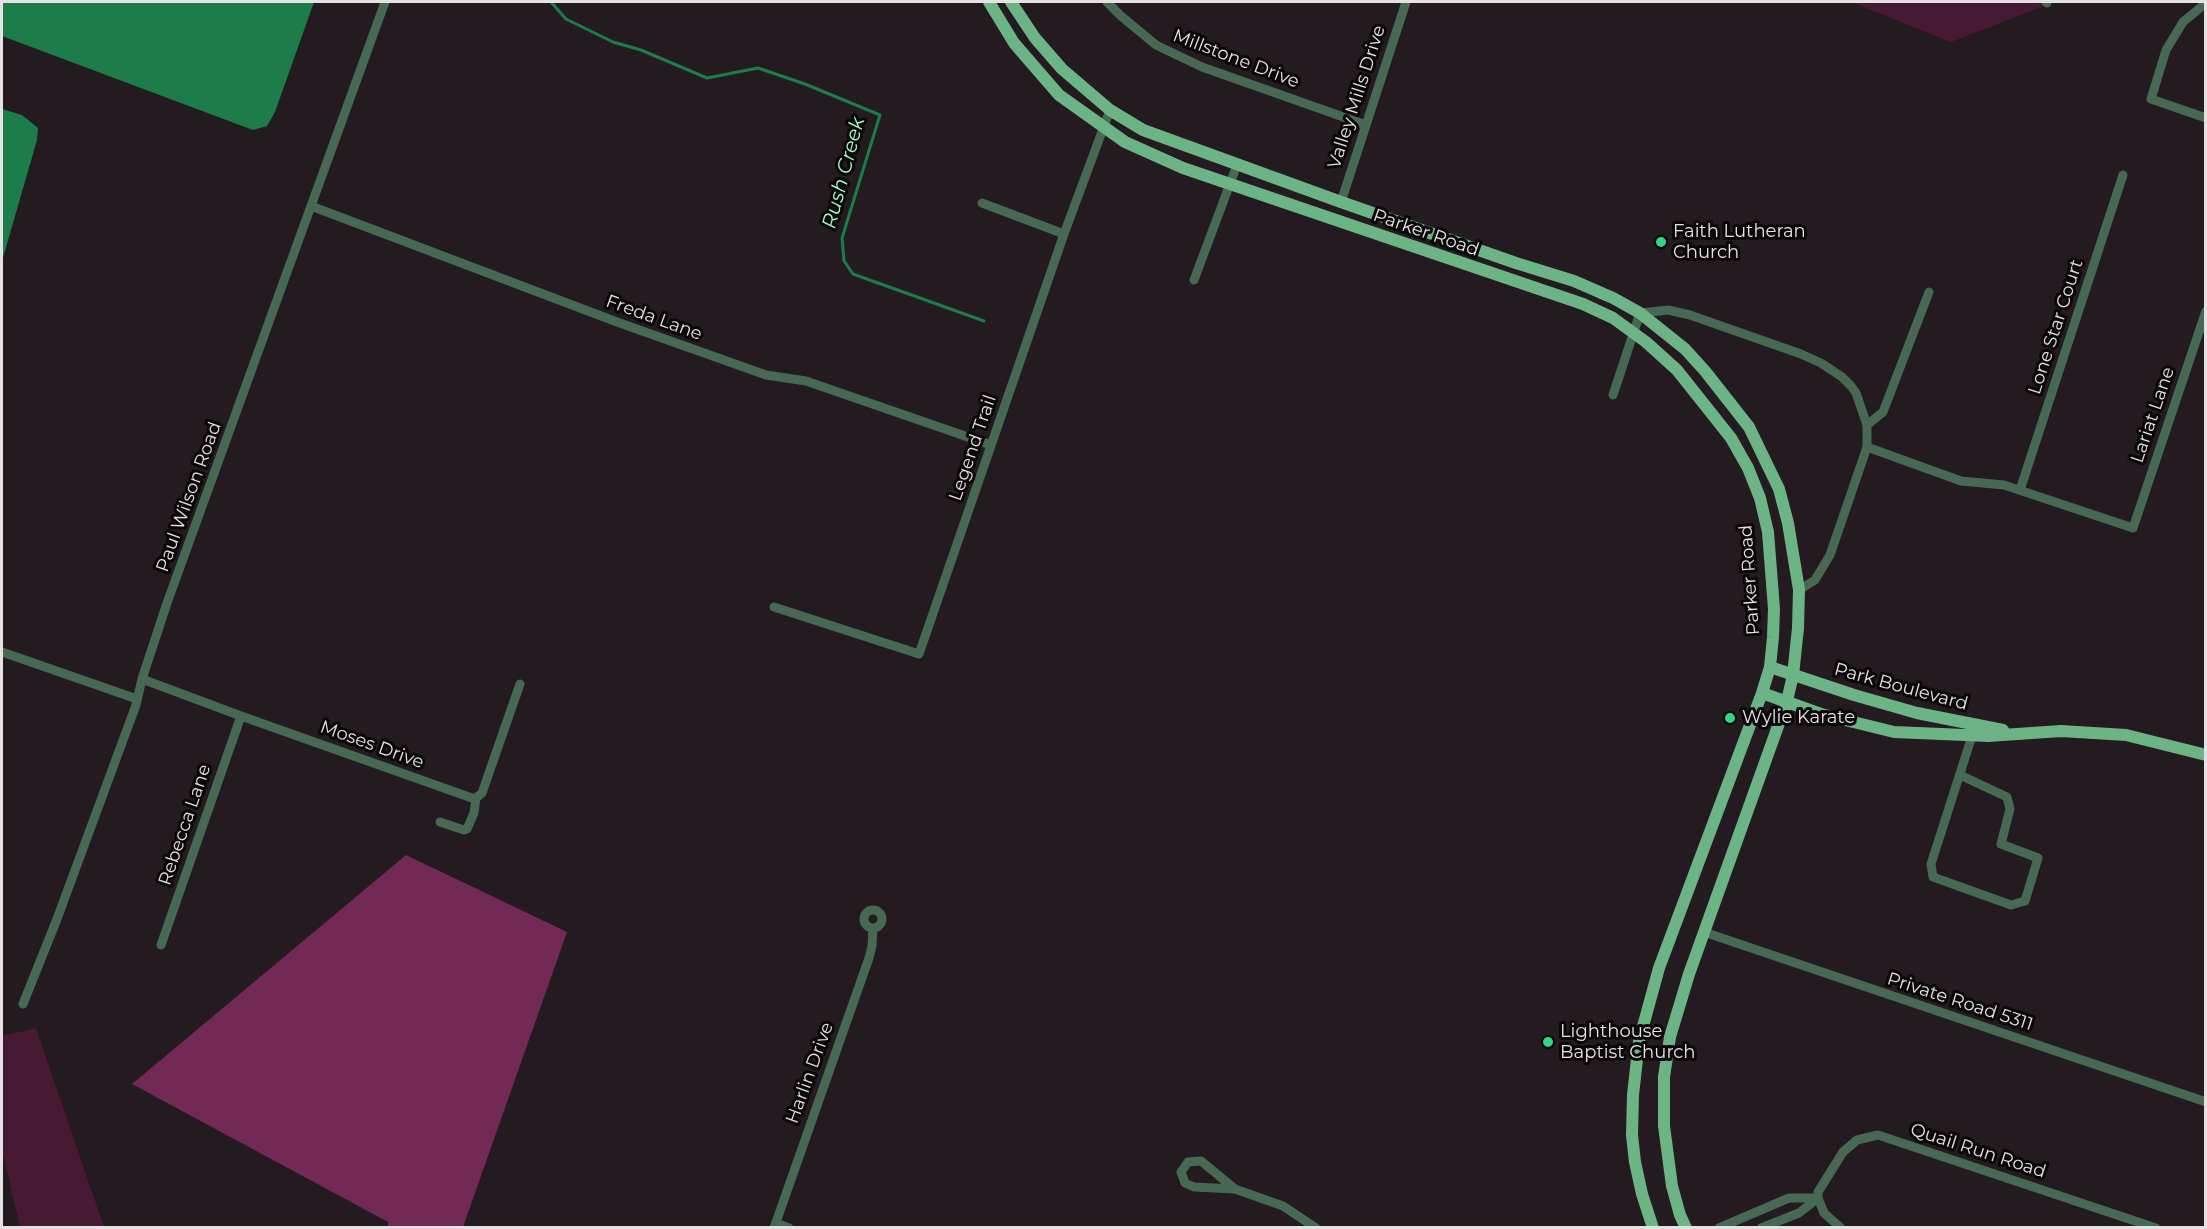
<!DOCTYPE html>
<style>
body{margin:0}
#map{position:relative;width:2207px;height:1229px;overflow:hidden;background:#231b1f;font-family:Montserrat,sans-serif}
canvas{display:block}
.frame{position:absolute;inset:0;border:3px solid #e6e1e3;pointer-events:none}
</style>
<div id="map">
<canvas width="2207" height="1229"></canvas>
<div class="frame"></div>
</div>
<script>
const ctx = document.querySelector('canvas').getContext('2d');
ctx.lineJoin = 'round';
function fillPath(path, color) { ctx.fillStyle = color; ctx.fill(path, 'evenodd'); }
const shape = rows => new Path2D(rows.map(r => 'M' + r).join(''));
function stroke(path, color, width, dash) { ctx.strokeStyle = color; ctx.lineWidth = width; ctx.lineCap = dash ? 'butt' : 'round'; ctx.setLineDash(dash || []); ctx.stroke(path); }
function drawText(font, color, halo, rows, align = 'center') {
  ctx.font = font + ' Montserrat,sans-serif'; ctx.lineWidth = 6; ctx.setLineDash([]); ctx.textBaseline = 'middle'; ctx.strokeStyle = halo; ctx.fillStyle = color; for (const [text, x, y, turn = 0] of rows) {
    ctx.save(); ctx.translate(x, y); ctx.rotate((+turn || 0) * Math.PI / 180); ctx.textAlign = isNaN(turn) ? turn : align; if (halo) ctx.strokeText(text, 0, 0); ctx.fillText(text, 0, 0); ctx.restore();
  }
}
const green = shape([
 [1859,2,2054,2,1951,42,1854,3],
 [36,1028,104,1227,20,1227,2,1150,2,1036]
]);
const forest = shape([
 [406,855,567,932,463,1227,388,1227,388,1222,132,1084]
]);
const water = shape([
 [2,2,314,2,275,112,267,126,253,130,2,36],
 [2,109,22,115,38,128,37,140,2,261]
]);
const stream = shape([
 [551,2,566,19,613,42,641,50,707,78,758,68,805,84,880,115,842,238,844,261,853,274,984,321]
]);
const minor = shape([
 [1107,2,1121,16,1156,45,1202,67,1366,125],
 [2046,2,2047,3],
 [2206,3,2183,22,2166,50,2151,99,2206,118],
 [1341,202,1406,2],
 [982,203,1064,234],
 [311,206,617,322,766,375,806,381,991,445],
 [1194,280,1237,165],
 [1613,395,1640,313,1668,310,1690,315,1801,354,1821,363,1842,377,1851,386,1856,393,1867,425,1867,447,1830,555,1815,580,1799,590],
 [1867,425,1883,412,1929,292],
 [1867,447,1961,481,2004,485,2133,528,2206,311],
 [2020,490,2123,175],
 [774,607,919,654,1064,234,1110,110],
 [2,652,137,699],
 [142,679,241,716,472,798,476,798,482,793,520,684],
 [1960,775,2007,797,2010,809,2001,844,2038,858,2025,901,2011,905,1933,877,1931,864,1972,736],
 [440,822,464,830,467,829,474,813,476,798],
 '864 919a9 9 0 1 1 18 0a9 9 0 1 1-18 0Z',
 [1704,932,2206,1102],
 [161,945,241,716],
 [23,1004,57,919,136,705,142,679,167,603,385,2],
 [1235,1189,1201,1161,1188,1162,1181,1172,1185,1183,1194,1187,1235,1189,1283,1206,1316,1228],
 [1818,1198,1824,1213,1841,1228],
 [776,1223,789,1228],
 [774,1228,869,958,872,946,873,928],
 [1719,1228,1789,1198,1818,1198],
 [1761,1228,1799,1213,1818,1198,1818,1192,1843,1152,1857,1140,1878,1135,2156,1228]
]);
const major = shape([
 [989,2,1014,43,1059,95,1125,142,1183,168,1583,304,1613,318,1646,342,1677,370,1731,438,1748,468,1760,498,1768,532,1774,609,1773,637,1770,667,1762,693,1659,968,1639,1041,1633,1095,1632,1135,1635,1162,1642,1194,1653,1228],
 [1011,2,1035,38,1062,69,1110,110,1143,130,1341,202,1516,263,1574,281,1613,298,1640,313,1685,349,1705,371,1749,427,1779,489,1788,523,1799,590,1798,628,1793,675,1787,701,1689,974,1670,1037,1664,1077,1664,1126,1672,1186,1680,1215,1686,1228],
 [1770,667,1854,695,1917,713,2003,730],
 [1762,693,1821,714,1894,732,1988,736,2061,731,2126,735,2206,755]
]);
const markers = [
 [1661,242,6,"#2fd883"],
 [1730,718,6,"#2fd883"],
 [1548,1042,6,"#2fd883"]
];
const streetNames = [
 ["Millstone Drive",1236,59,21],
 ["Valley Mills Drive",1357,97,-72],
 ["Parker Road",1426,233,19],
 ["Freda Lane",654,318,20],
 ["Lone Star Court",2056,327,-72],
 ["Lariat Lane",2153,415,-71],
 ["Legend Trail",973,448,-71],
 ["Paul Wilson Road",189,497,-70],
 ["Parker Road",1750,580,-94],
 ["Park Boulevard",1901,687,15],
 ["Moses Drive",372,745,20],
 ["Rebecca Lane",185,825,-71],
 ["Private Road 5311",1960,1002,18],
 ["Harlin Drive",810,1073,-70],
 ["Quail Run Road",1978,1151,18]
];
const poiNames = [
 ["Faith Lutheran",1673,232],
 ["Church",1673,253],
 ["Wylie Karate",1742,718],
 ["Lighthouse",1560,1032],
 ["Baptist Church",1560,1053]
];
const waterNames = [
 ["Rush Creek",844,173,-75]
];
fillPath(green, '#471935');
fillPath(forest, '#722956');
fillPath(water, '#1c7c4a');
stroke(stream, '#1c7c4a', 3);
stroke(minor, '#476852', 9);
stroke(major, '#6cb486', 12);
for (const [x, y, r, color] of markers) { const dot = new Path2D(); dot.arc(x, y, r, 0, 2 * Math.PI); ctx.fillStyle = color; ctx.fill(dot); stroke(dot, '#0a0708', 2); }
drawText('18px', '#e6e1e3', '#0a0708', streetNames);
drawText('18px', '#e6e1e3', '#0a0708', poiNames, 'left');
drawText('italic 20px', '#a2fcc2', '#0a0708', waterNames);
</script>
